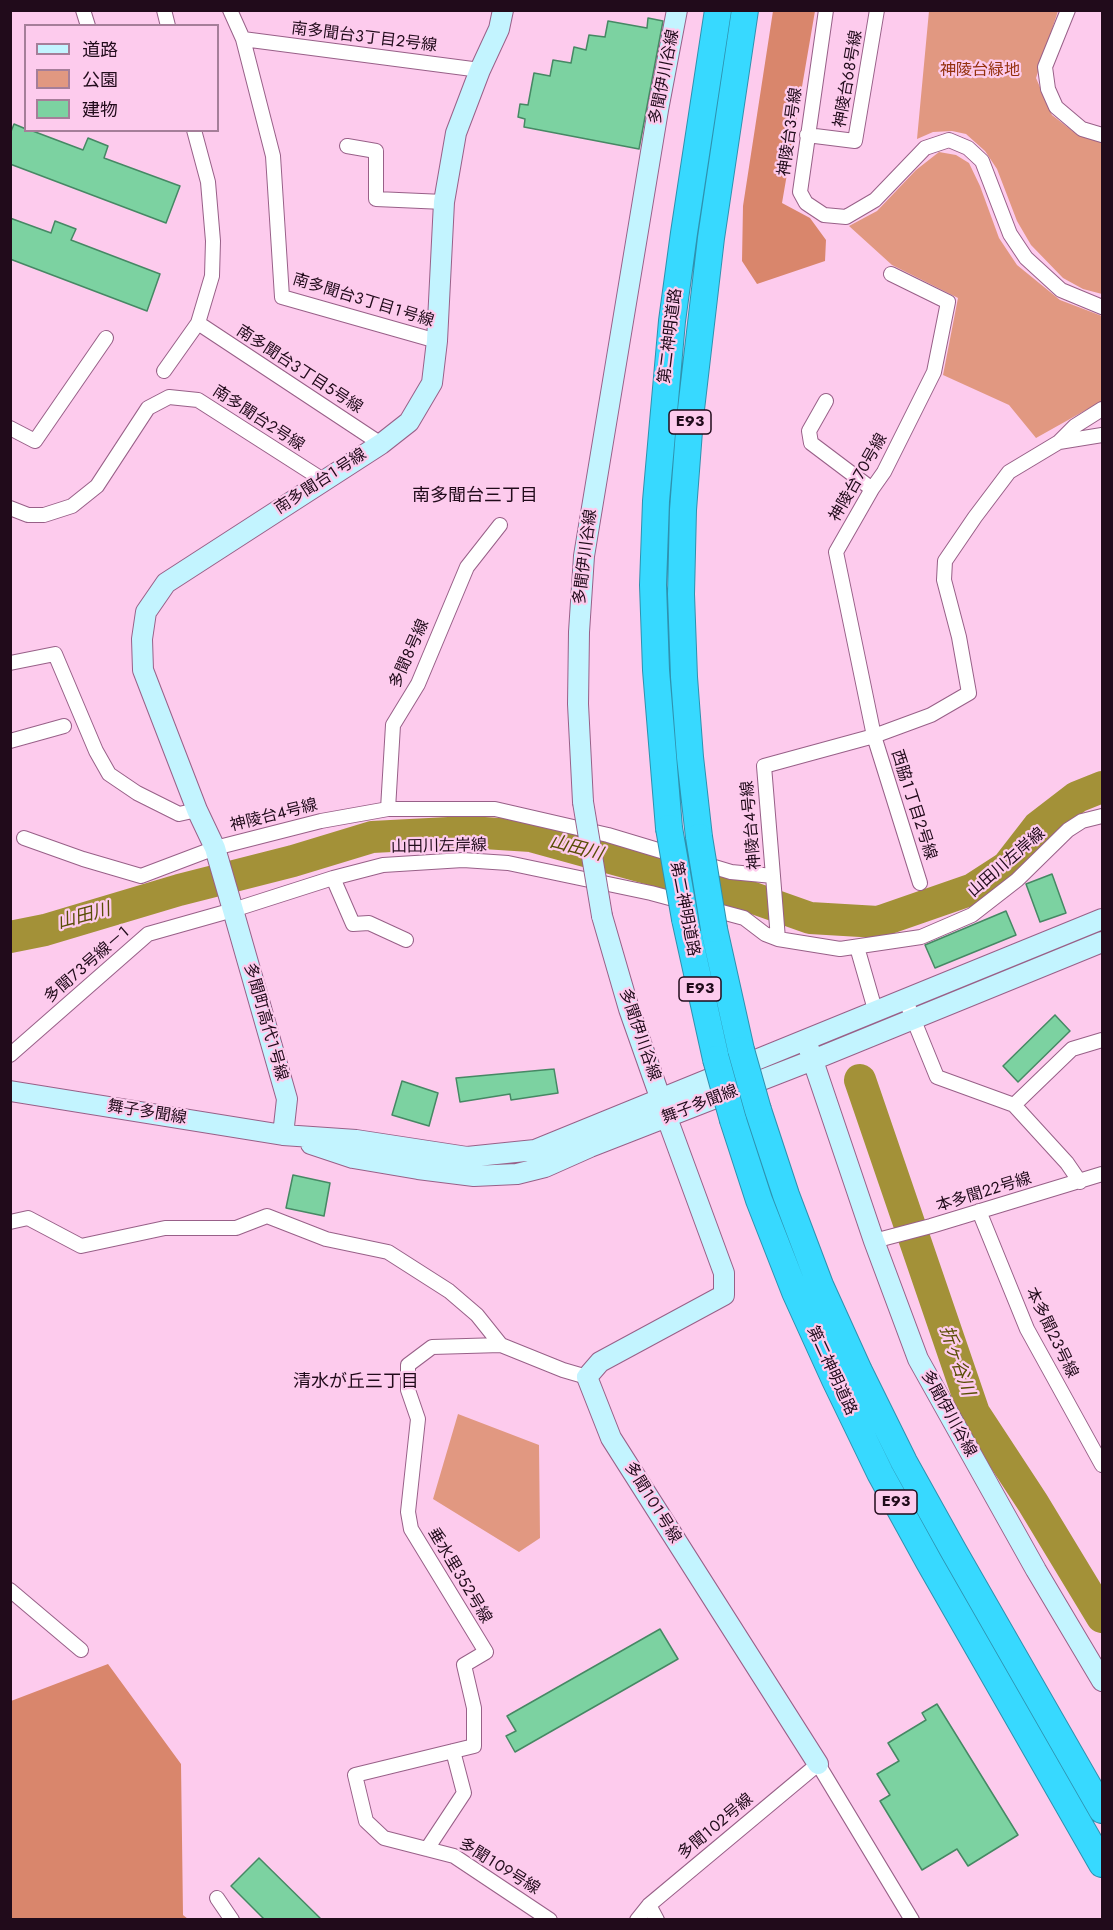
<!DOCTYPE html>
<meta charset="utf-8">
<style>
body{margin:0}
#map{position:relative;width:1113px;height:1930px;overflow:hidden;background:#fdcbed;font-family:Jost,"Noto Sans JP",sans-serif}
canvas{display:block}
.frame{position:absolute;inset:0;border:12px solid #210b1b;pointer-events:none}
.legend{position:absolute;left:24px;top:24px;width:195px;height:108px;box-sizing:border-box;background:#fdcbed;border:2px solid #a57e99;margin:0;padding:8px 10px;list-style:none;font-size:18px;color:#210b1b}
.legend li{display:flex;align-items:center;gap:12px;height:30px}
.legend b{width:30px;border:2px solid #a57e99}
</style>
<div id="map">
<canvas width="1113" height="1930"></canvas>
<div class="frame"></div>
<ul class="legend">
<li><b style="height:8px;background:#c3f4ff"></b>道路</li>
<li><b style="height:16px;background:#e19881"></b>公園</li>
<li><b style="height:16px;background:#7cd2a1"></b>建物</li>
</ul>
</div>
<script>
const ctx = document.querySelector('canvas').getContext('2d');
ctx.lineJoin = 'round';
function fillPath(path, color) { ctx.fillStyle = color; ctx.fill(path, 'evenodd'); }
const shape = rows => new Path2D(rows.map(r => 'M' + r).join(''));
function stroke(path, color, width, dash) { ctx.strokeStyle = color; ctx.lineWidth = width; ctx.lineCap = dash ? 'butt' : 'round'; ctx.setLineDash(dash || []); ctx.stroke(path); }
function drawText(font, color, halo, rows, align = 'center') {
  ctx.font = font + ' Jost,"Noto Sans JP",sans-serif'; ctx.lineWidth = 4.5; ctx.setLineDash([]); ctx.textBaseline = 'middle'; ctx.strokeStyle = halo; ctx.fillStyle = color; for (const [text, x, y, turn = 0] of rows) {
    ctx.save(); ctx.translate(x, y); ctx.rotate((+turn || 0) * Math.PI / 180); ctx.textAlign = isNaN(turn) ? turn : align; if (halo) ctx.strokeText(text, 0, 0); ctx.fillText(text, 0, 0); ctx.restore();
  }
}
const green = shape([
 [929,11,1058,11,1036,78,1052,115,1075,133,1102,143,1102,294,1083,289,1063,278,1031,245,1017,221,997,169,985,151,966,134,952,131,933,132,917,139],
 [939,152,956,155,969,163,980,186,999,238,1017,265,1060,300,1102,316,1102,401,1036,438,1009,405,943,375,958,298,892,265,849,226,877,211,916,170],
 [458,1414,539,1445,540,1538,519,1552,433,1499]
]);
const forest = shape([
 [773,11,815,11,782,203,810,218,826,240,825,261,757,284,742,261,743,206],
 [108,1664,181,1764,183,1915,188,1919,11,1919,11,1701]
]);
const river = shape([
 [10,937,45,930,179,890,293,861,372,837,468,832,531,836,745,895,810,918,878,922,973,889,1007,867,1038,827,1077,797,1102,787],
 [860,1080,974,1413,1033,1503,1102,1617]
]);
const building = shape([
 [648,18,663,21,639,149,524,127,525,119,518,117,520,104,528,105,534,73,550,76,553,60,571,63,574,47,586,50,589,35,605,37,608,21,647,28,648,18],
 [14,124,26,129,26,130,30,130,83,150,88,138,108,146,104,158,180,186,166,223,10,164,10,134,14,124],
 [10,218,51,233,55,221,76,229,71,240,160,274,147,311,10,259,10,218],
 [1052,874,1066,913,1040,922,1026,884,1052,874],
 [1006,911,1016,935,935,968,925,945,1006,911],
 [1055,1015,1070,1031,1018,1082,1003,1066,1055,1015],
 [554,1069,558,1093,511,1100,510,1094,460,1102,456,1078,554,1069],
 [402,1081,438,1093,429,1126,392,1115,402,1081],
 [293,1175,330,1183,324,1216,286,1208,293,1175],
 [660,1629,678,1659,515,1752,506,1736,516,1731,507,1716,660,1629],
 [937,1704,1018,1835,968,1866,957,1849,922,1870,880,1801,890,1795,877,1774,899,1761,888,1743,926,1720,922,1713,937,1704],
 [259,1858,322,1920,265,1920,231,1886,259,1858]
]);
const street = shape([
 [83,10,88,26],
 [164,10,168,26],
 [230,10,243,39,273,156,282,297,437,341],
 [826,10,800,192,806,203,824,215,846,217,875,200,925,148,949,140,968,148,982,161,1010,234,1026,258,1061,290,1102,307],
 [1068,10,1045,67,1048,89,1056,107,1082,129,1102,135],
 [243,39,480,70],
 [807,135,855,141,877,10],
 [347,146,376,151,376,199,444,202],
 [891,274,948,302,934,372,884,472,872,489,836,552,874,736,920,883],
 [198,323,381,444],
 [164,371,198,323,212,276,213,241,208,182,194,130],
 [826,401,809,431,811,443,872,489],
 [10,428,35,441,106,338],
 [1059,442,1075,426,1102,409],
 [10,508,28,515,44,515,72,506,97,486,148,408,169,397,198,400,323,480],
 [10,663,55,654,96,751,109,774,137,793,179,814,197,810],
 [10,741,64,726],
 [388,809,393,725,418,684,467,567,500,525],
 [24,838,83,859,141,876,215,848,321,821,388,809,495,809,608,835,731,872,773,876,764,766,874,736,931,715,969,693,959,637,944,580,945,561,975,517,1009,472,1059,442,1102,435],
 [773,876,778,939],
 [333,878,353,924,369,923,406,940],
 [857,947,876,1013],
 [906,1001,937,1077,1014,1105,1067,1163,1080,1182],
 [10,1055,148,934,233,910,333,878,383,865,463,860,508,863,651,893,744,918,765,934,778,939,840,949,921,937,972,915,1017,880,1068,830,1082,821,1102,816],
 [1014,1105,1072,1049,1102,1040],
 [979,1211,1027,1329,1102,1465],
 [10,1222,28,1218,81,1246,165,1228,236,1228,267,1216,326,1239,388,1252,449,1291,477,1315,501,1345,563,1370,587,1377],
 [874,1241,931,1226,1102,1174],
 [501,1345,432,1347,408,1365,408,1390,418,1419,408,1512,411,1529,486,1652,464,1665,474,1708,474,1746,355,1775,366,1821,384,1838,454,1856,550,1920],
 [10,1590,81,1650],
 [427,1849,464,1793,453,1751],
 [217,1898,232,1920],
 [649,1905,657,1920],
 [637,1920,649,1905,818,1764,912,1920]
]);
const secondary = shape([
 [583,802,578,704,579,632,584,556,658,110,677,10],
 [602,916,629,1009,661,1100],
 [809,1049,874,1241,918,1359,1036,1570,1102,1681],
 [10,1091,283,1135,356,1140,467,1157,535,1150,1102,919],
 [667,1118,724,1273,724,1295,600,1362,587,1377,611,1438,818,1764],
 [283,1135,287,1099,233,910,215,848,197,810,143,670,142,639,146,612,166,583,381,444,409,422,432,383,437,341,444,202,456,133,480,70,499,29,503,10],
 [311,1144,353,1158,418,1169,474,1176,517,1174,545,1167,590,1147,813,1060,1102,942]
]);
const highway = shape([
 [669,828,656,670,653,585,656,501,672,321,684,233,718,10],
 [699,837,690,757,684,677,681,594,683,510,690,418,711,238,745,10],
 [685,919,716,1059],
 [714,929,741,1050],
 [758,1110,786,1195,820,1285,859,1371,904,1462,953,1550,1102,1810],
 [733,1120,759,1200,795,1292,835,1380,880,1473,929,1562,1102,1864]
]);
const secondaryBridge = shape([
 [583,802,602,916]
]);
const highwayBridge = shape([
 [669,828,685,919],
 [699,837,714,929],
 [741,1050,758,1110],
 [716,1059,733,1120]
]);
const shields = [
 [690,422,42],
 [700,989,42],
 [896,1502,42]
];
const shieldNames = [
 ["E93",690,422],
 ["E93",700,989],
 ["E93",896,1502]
];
const streetNames = [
 ["南多聞台３丁目２号線",364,38,7],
 ["多聞伊川谷線",665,77,-79],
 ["神陵台６８号線",849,79,-80],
 ["神陵台３号線",791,132,-82],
 ["南多聞台３丁目１号線",363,301,17],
 ["第二神明道路",671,336,-83],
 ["南多聞台３丁目５号線",299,370,33],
 ["南多聞台２号線",258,419,33],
 ["神陵台７０号線",859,478,-60],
 ["南多聞台１号線",321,482,-33],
 ["多聞伊川谷線",586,557,-83],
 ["多聞８号線",410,654,-66],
 ["西脇１丁目２号線",913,805,72],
 ["神陵台４号線",274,816,-14],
 ["神陵台４号線",752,825,-95],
 ["山田川左岸線",439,847,-1],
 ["山田川左岸線",1007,863,-41],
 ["第二神明道路",684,909,79],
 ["多聞７３号線－１",88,965,-41],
 ["多聞町高代１号線",265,1022,74],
 ["多聞伊川谷線",639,1035,71],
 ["舞子多聞線",700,1105,-21],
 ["舞子多聞線",147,1113,9],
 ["本多聞２２号線",984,1193,-17],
 ["本多聞２３号線",1051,1333,64],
 ["第二神明道路",831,1371,65],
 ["多聞伊川谷線",948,1414,61],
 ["多聞１０１号線",652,1503,58],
 ["垂水里３５２号線",459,1576,59],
 ["多聞１０２号線",716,1827,-40],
 ["多聞１０９号線",499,1867,32]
];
const parkNames = [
 ["神陵台緑地",980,71]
];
const neighbourhoodNames = [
 ["南多聞台三丁目",475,497],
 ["清水が丘三丁目",356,1383]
];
const waterNames = [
 ["山田川",576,849,15],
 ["山田川",84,917,-15],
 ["折ヶ谷川",956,1361,71]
];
fillPath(green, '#e19881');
fillPath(forest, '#d9866c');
stroke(river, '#a39138', 32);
fillPath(building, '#7cd2a1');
stroke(building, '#468864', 1.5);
stroke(street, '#986088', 16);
stroke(secondary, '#986088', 22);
stroke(highway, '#2f91af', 28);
stroke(street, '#fff', 14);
stroke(secondary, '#c3f4ff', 20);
stroke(highway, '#37d9ff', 26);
stroke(secondaryBridge, '#986088', 22, []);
stroke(highwayBridge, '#2f91af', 28, []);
stroke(secondaryBridge, '#c3f4ff', 20);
stroke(highwayBridge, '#37d9ff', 26);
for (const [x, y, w] of shields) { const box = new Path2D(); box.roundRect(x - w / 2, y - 12, w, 24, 4.5); ctx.fillStyle = '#fdcbed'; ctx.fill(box); stroke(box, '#210b1b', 1.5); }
drawText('bold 15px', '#210b1b', null, shieldNames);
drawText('16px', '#210b1b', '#fdcbed', streetNames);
drawText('16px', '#94310d', '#fdcbed', parkNames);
drawText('18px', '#210b1b', '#fdcbed', neighbourhoodNames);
drawText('italic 18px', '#594d05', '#fdcbed', waterNames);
</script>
